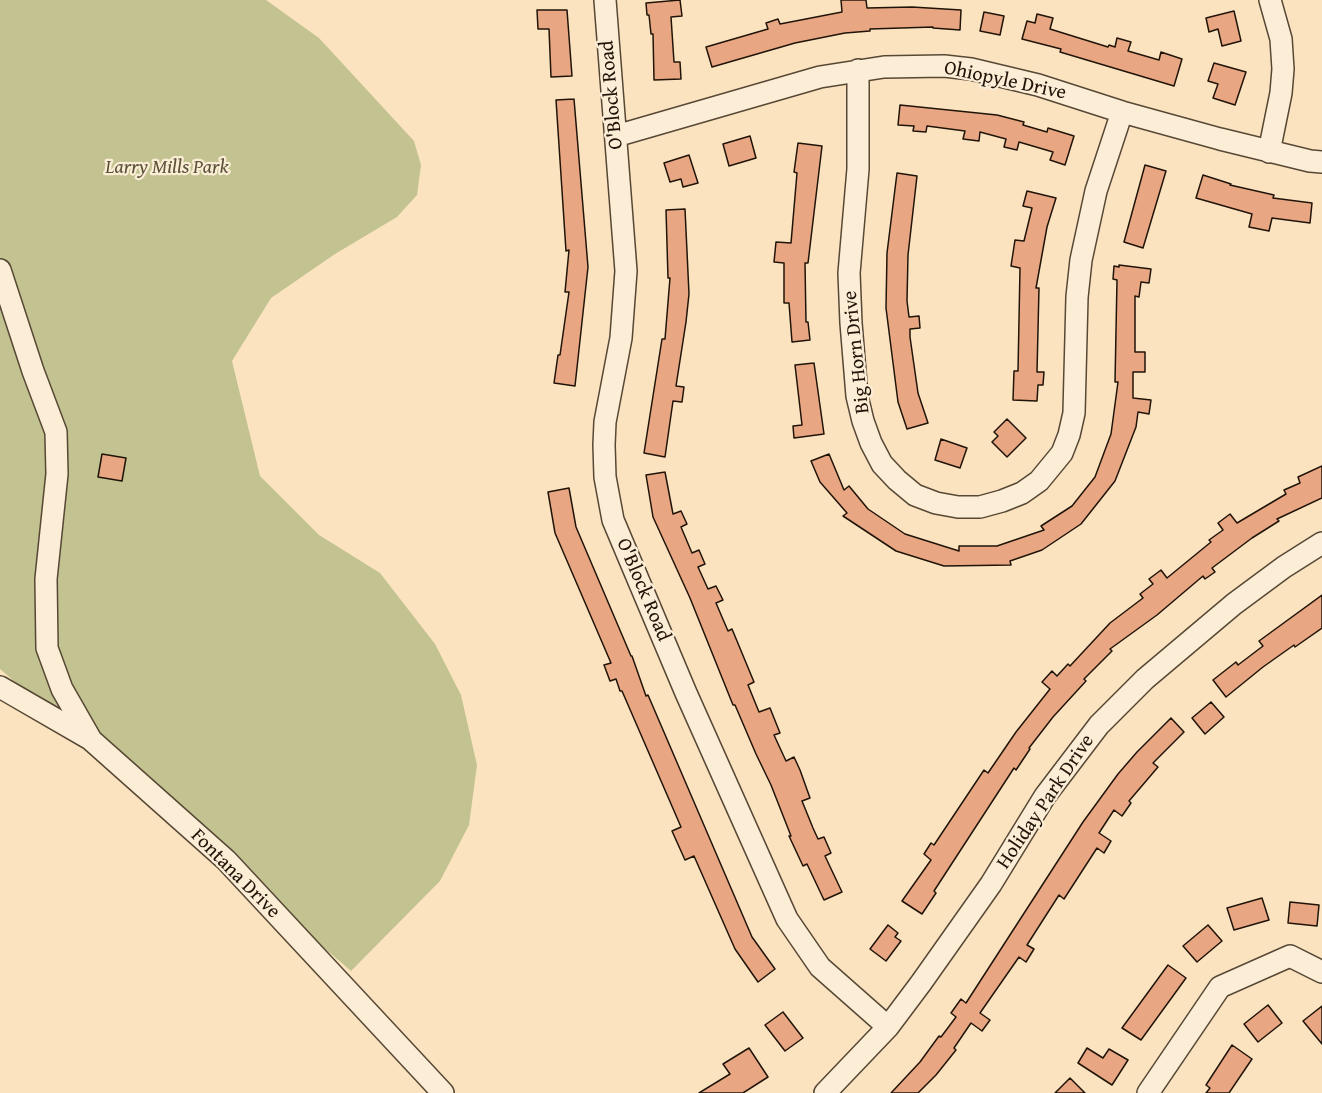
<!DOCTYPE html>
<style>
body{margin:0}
canvas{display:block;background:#fbe3c0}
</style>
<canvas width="1322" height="1093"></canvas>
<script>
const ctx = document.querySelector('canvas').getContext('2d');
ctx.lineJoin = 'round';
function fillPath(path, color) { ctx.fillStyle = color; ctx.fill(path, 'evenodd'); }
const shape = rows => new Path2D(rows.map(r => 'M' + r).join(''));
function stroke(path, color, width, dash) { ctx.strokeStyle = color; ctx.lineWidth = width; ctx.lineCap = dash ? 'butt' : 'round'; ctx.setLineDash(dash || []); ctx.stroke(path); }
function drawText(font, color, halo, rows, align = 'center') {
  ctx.font = font + ' "Gentium Book Plus",serif'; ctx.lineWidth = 4.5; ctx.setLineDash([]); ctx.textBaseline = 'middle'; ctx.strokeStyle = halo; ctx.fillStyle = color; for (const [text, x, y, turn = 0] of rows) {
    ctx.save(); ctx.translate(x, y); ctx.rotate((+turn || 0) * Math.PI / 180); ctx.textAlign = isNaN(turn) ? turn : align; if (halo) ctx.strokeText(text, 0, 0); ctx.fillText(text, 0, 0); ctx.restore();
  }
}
const green = shape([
 [0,0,266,0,319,38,414,141,421,165,417,195,397,217,335,254,271,298,232,361,260,476,319,535,380,573,435,644,461,695,477,765,469,825,440,881,351,971,0,669]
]);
const building = shape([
 [680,0,682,16,671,17,674,62,680,62,681,79,654,80,653,34,651,34,649,15,647,15,646,3,680,0],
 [841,0,866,0,867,8,912,7,961,10,960,30,933,28,933,27,870,29,870,31,845,33,795,43,712,67,706,47,768,29,766,23,778,19,780,24,842,12,841,0],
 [537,10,567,10,572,76,551,77,549,29,538,29,537,10],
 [1234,11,1241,41,1222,46,1218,29,1209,32,1206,18,1234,11],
 [984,12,1004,16,1000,35,980,31,984,12],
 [1037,14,1053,18,1050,29,1108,47,1109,45,1115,47,1117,38,1131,42,1128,51,1159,60,1161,52,1182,59,1174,86,1060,52,1061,49,1022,39,1027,21,1035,23,1037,14],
 [1214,63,1246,72,1235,105,1213,98,1218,84,1208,81,1214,63],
 [574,99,588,267,575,386,554,383,558,355,560,355,569,292,565,292,569,250,566,251,556,100,574,99],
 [900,105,997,115,1024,122,1023,125,1047,132,1048,128,1074,136,1065,165,1050,160,1053,152,1019,142,1017,150,1004,147,1006,139,980,132,979,141,963,139,965,131,927,126,926,132,913,131,914,126,898,125,900,105],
 [750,136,756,158,729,166,723,144,750,136],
 [798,143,822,146,808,263,805,263,806,322,808,322,810,340,792,342,789,303,784,303,784,263,774,262,776,242,791,243,797,173,794,172,798,143],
 [689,155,698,183,683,187,681,179,670,182,664,163,689,155],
 [1145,165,1166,171,1143,248,1124,242,1145,165],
 [897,173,917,176,908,255,907,301,909,317,919,316,920,328,910,329,910,337,918,393,928,423,907,429,898,402,886,308,887,253,897,173],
 [1203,175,1231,184,1230,185,1274,195,1273,198,1312,203,1310,223,1272,218,1269,231,1249,227,1252,214,1196,198,1203,175],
 [1027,191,1056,198,1047,227,1036,288,1039,288,1037,372,1044,372,1043,385,1038,385,1037,401,1013,400,1014,371,1018,371,1020,268,1011,266,1015,240,1024,241,1032,208,1023,206,1027,191],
 [685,209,689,294,686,322,676,386,684,387,682,402,673,401,665,457,644,453,662,339,665,339,670,278,668,278,666,210,685,209],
 [1119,265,1151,269,1149,283,1141,282,1139,297,1135,296,1135,352,1145,352,1145,372,1133,372,1133,398,1151,400,1149,414,1138,412,1136,427,1115,481,1081,524,1042,550,1010,561,1011,565,944,566,896,551,843,516,847,513,820,482,811,461,829,454,844,490,849,486,868,509,905,534,959,551,959,546,997,546,1044,530,1041,526,1072,506,1095,477,1111,434,1118,382,1115,382,1117,280,1113,279,1114,266,1119,267,1119,265],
 [814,363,824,434,794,438,793,426,802,425,795,365,814,363],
 [1007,419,1026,438,1007,457,992,442,998,436,994,432,1007,419],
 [941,439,967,448,960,468,935,460,941,439],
 [102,454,126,458,122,481,98,477,102,454],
 [1322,466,1322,498,1277,519,1279,521,1252,538,1212,568,1215,572,1205,579,1203,576,1157,615,1110,649,1112,651,1084,679,1086,681,1053,717,1029,748,1030,749,1016,770,1014,768,934,891,936,893,922,914,902,901,931,860,924,854,931,843,934,845,984,770,988,773,1016,732,1050,689,1042,682,1052,671,1057,676,1068,664,1070,666,1110,623,1143,598,1140,594,1153,584,1149,579,1161,570,1167,578,1211,542,1209,540,1223,530,1218,523,1230,514,1237,523,1286,494,1284,490,1300,483,1298,477,1322,466],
 [665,472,673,514,681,511,687,524,681,527,692,553,699,550,705,564,698,567,708,589,716,586,723,600,716,603,728,631,732,629,754,682,748,685,759,712,770,708,780,733,774,735,786,761,794,757,800,770,810,798,802,801,813,828,818,839,824,837,831,853,825,856,842,892,824,900,807,864,803,866,789,836,791,836,771,785,756,754,735,705,733,705,690,598,653,517,646,475,665,472],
 [569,488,576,527,631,656,632,656,646,696,648,695,752,937,775,969,758,982,735,949,694,856,685,860,672,831,681,827,622,691,620,691,616,679,610,681,604,665,611,663,555,533,548,492,569,488],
 [1322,595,1322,628,1295,647,1294,645,1263,667,1226,697,1213,680,1236,662,1238,665,1263,646,1259,641,1322,595],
 [1211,702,1224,717,1205,734,1192,718,1211,702],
 [1171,718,1184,732,1153,763,1158,767,1129,801,1131,803,1122,816,1114,810,1099,833,1111,841,1104,853,1097,848,1064,899,1059,895,1027,945,1034,949,1026,962,1019,957,980,1013,990,1020,982,1031,971,1023,954,1048,956,1050,936,1075,918,1093,891,1093,920,1062,939,1036,941,1037,956,1017,951,1013,961,999,966,1003,1083,822,1118,774,1137,752,1171,718],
 [1262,898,1269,920,1234,930,1227,908,1262,898],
 [1290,902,1319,905,1317,926,1288,923,1290,902],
 [888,925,898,933,895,937,901,941,886,961,870,949,888,925],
 [1208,925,1222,941,1197,962,1183,946,1208,925],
 [1168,965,1186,978,1141,1040,1122,1028,1168,965],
 [1268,1005,1282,1023,1258,1042,1244,1024,1268,1005],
 [1322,1006,1322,1044,1303,1021,1322,1006],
 [783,1012,803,1038,785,1051,765,1025,783,1012],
 [1232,1045,1252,1059,1229,1093,1206,1093,1210,1088,1206,1085,1232,1045],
 [749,1048,768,1077,743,1093,699,1093,730,1074,723,1064,749,1048],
 [1087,1048,1103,1058,1109,1049,1128,1060,1112,1085,1078,1063,1087,1048],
 [1070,1078,1085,1093,1055,1093,1070,1078]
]);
const minor = shape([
 [605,0,626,271,621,338,605,422,604,445,605,477,613,520,686,693,787,919,820,967,888,1027,825,1093],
 [858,70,858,169,849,273,851,323,857,396,863,421,871,443,882,464,897,480,915,495,936,503,958,507,980,507,1002,501,1022,493,1039,481,1062,453,1069,435,1074,413,1077,297,1081,260,1096,191,1122,112],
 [616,136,820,77,884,67,944,66,971,69,1038,85,1122,112,1220,139,1310,161,1322,162],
 [1269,152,1281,93,1283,69,1281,39,1270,0],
 [0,270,33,371,56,432,57,474,46,579,47,648,62,689,90,738],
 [0,687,90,739,226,860,443,1093],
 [888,1027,921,983,991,884,1045,796,1099,725,1145,679,1234,604,1284,567,1322,543],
 [1148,1093,1220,987,1290,956,1322,972]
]);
const streetNames = [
 ["Ohiopyle Drive",1005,81,12],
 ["O'Block Road",612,95,-95],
 ["Big Horn Drive",857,352,-96],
 ["O'Block Road",643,590,67],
 ["Holiday Park Drive",1046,802,-56],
 ["Fontana Drive",235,874,45]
];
const parkNames = [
 ["Larry Mills Park",167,168]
];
fillPath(green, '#c2c390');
fillPath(building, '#e8a782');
stroke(building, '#201408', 1.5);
stroke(minor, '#574836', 24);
stroke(minor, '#fcedd6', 21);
drawText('20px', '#201408', '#fcedd6', streetNames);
drawText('italic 20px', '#595138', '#fcedd6', parkNames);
</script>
